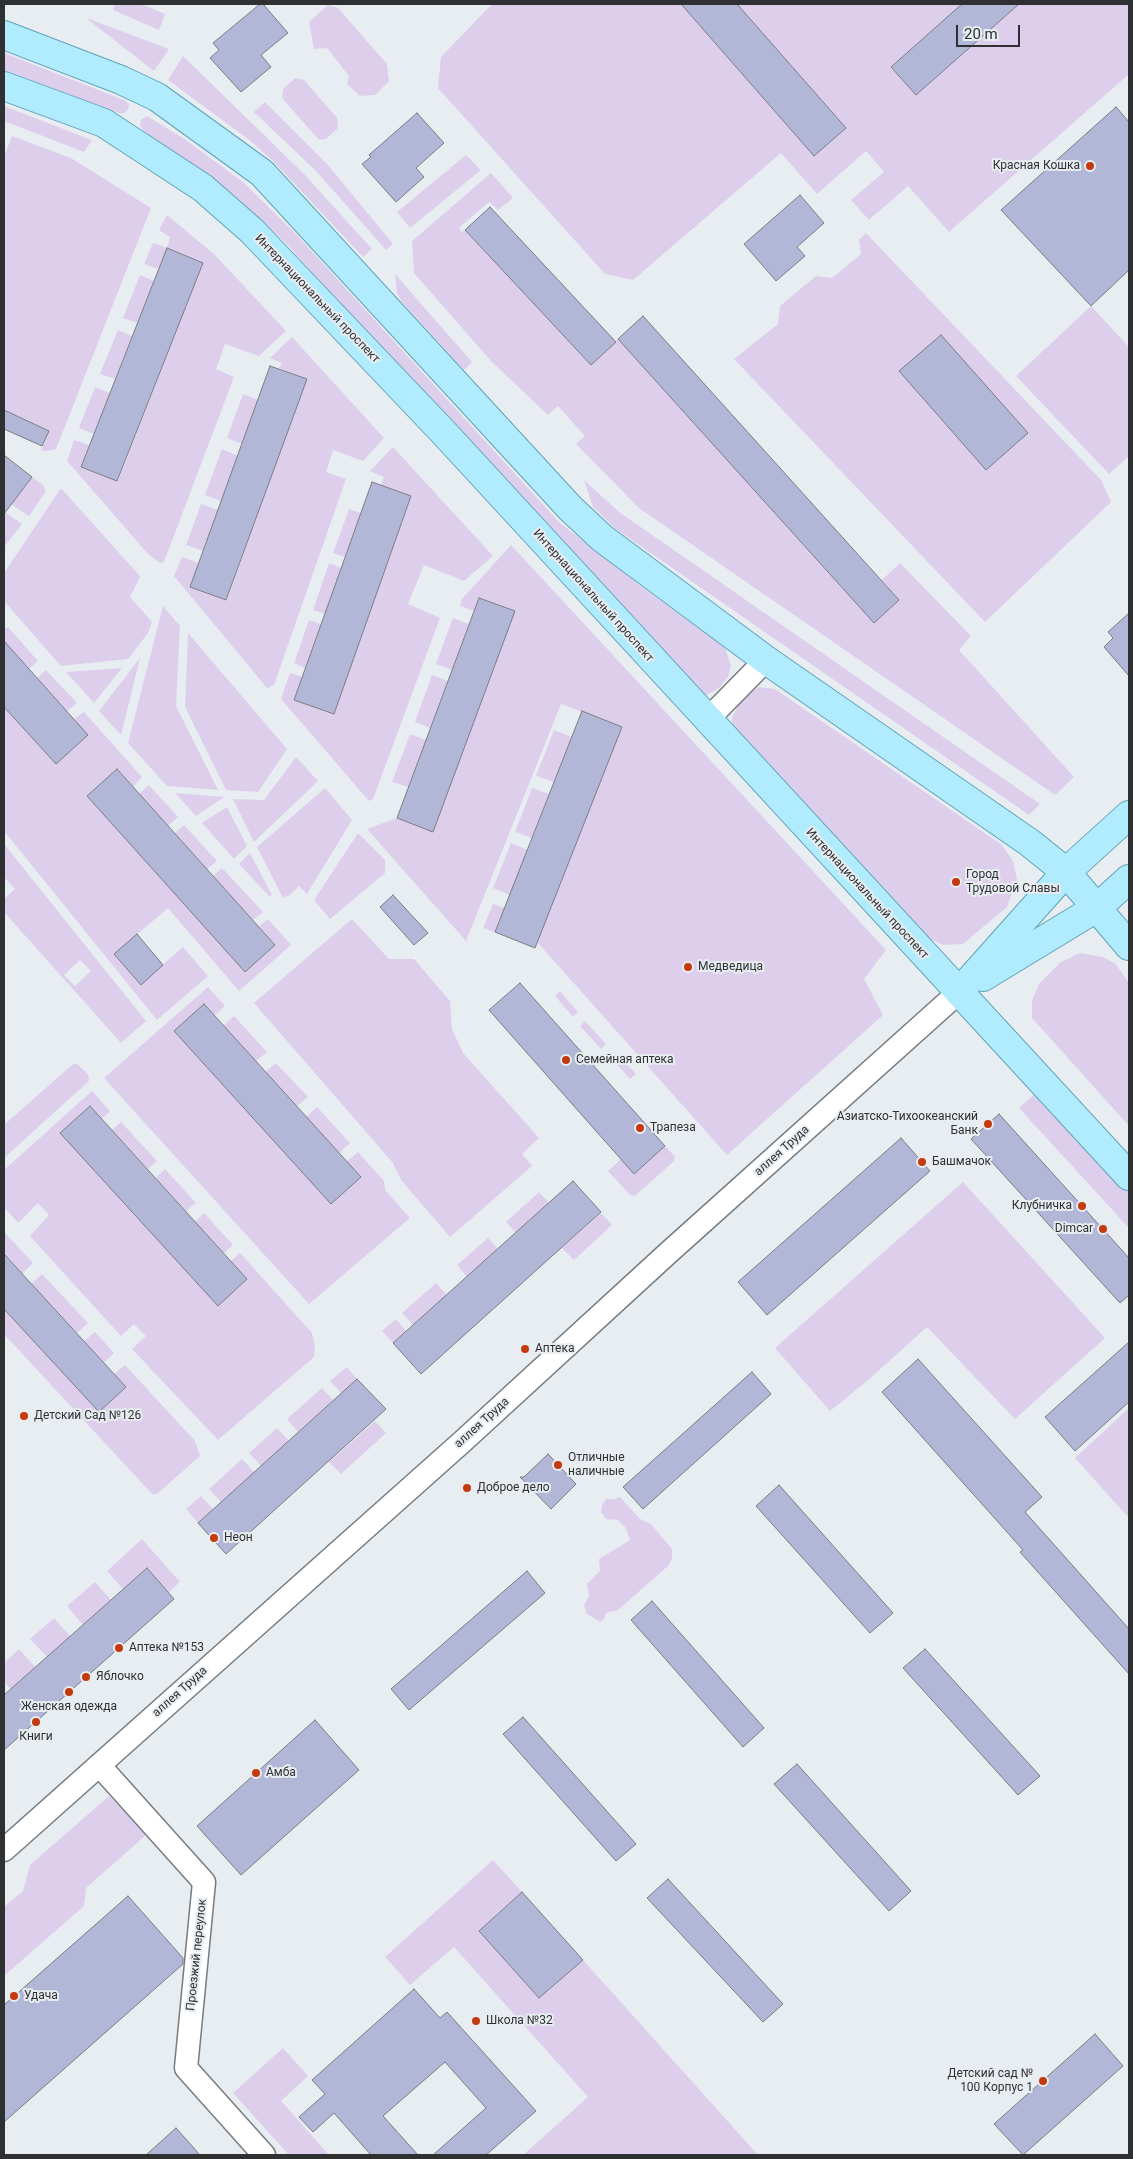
<!DOCTYPE html>
<meta charset="utf-8">
<style>
body{margin:0}
#map{position:relative;width:1133px;height:2159px;overflow:hidden;background:#e8edf2;font-family:Roboto,sans-serif}
canvas{display:block}
.frame{position:absolute;inset:0;border:5px solid #2e3032;pointer-events:none}
.scale{position:absolute;left:956px;top:25px;width:64px;height:22px;box-sizing:border-box;border:2px solid #2e3032;border-top:0;padding-left:6px;font-size:15px;line-height:18px;white-space:nowrap;color:#2e3032;-webkit-text-stroke:4px #e8edf2;paint-order:stroke}
</style>
<div id="map">
<canvas width="1133" height="2159"></canvas>
<div class="frame"></div>
<div class="scale">20 m</div>
</div>
<script>
const ctx = document.querySelector('canvas').getContext('2d');
ctx.lineJoin = 'round';
function fillPath(path, color) { ctx.fillStyle = color; ctx.fill(path, 'evenodd'); }
const shape = rows => new Path2D(rows.map(r => 'M' + r).join(''));
function stroke(path, color, width, dash) { ctx.strokeStyle = color; ctx.lineWidth = width; ctx.lineCap = dash ? 'butt' : 'round'; ctx.setLineDash(dash || []); ctx.stroke(path); }
function drawText(font, color, halo, rows, align = 'center') {
  ctx.font = font + ' Roboto,sans-serif'; ctx.lineWidth = 4; ctx.setLineDash([]); ctx.textBaseline = 'middle'; ctx.strokeStyle = halo; ctx.fillStyle = color; for (const [text, x, y, turn = 0] of rows) {
    ctx.save(); ctx.translate(x, y); ctx.rotate((+turn || 0) * Math.PI / 180); ctx.textAlign = isNaN(turn) ? turn : align; if (halo) ctx.strokeText(text, 0, 0); ctx.fillText(text, 0, 0); ctx.restore();
  }
}
const green = shape([
 [115,4,141,4,165,14,159,30,113,10],
 [492,4,681,4,814,155,846,128,737,4,962,4,891,67,916,95,1019,4,1129,4,1129,74,949,232,908,186,869,220,851,200,884,172,866,151,817,194,781,153,633,280,605,274,438,88,441,57],
 [328,5,338,8,387,64,389,81,375,95,360,96,347,84,349,76,327,48,314,49,309,22],
 [86,18,169,49,154,71],
 [4,53,124,100,129,104,128,110,124,113,119,113,4,70],
 [183,56,304,174,372,249,363,257,272,160,248,139,168,80],
 [295,78,304,80,337,118,338,128,326,139,319,140,282,98,283,89],
 [265,102,328,165,393,244,386,250,316,171,254,112],
 [4,106,92,140,84,152,4,121],
 [147,116,186,140,243,182,297,235,560,523,643,588,725,648,731,666,728,677,719,688,707,695,697,696,425,401,286,243,234,195,144,131,140,125,141,120],
 [12,136,71,158,151,208,56,449,46,451,41,450,48,431,4,410,4,157],
 [466,155,481,170,410,228,397,212],
 [491,173,513,198,498,210,489,202,459,228,462,232,465,230,591,365,618,339,874,623,899,600,882,580,900,563,971,636,959,650,1074,777,1055,795,639,508,576,444,585,436,558,406,548,415,492,362,414,273,412,241],
 [167,215,215,255,286,331,259,356,225,344,216,369,234,377,164,562,160,563,149,555,67,461,74,440,89,445,81,467,118,481,203,263,167,248,158,269,144,264,153,243,167,248,170,237,159,230],
 [866,233,1101,480,1111,502,985,622,734,359,778,324,780,306,816,276,832,278,861,254,859,240],
 [395,274,472,362,464,370,402,302,397,293],
 [140,275,154,281,137,323,123,318],
 [1091,306,1129,347,1129,456,1109,474,1016,376],
 [118,330,132,336,115,379,100,374],
 [292,337,384,438,363,461,333,450,326,472,346,479,274,685,267,688,174,576,182,557,199,563,190,587,227,600,306,379,279,368,282,363,270,358],
 [95,387,110,393,94,434,79,428],
 [243,394,258,400,242,444,227,438],
 [393,447,493,556,464,581,424,565,408,604,440,618,373,799,369,801,281,699,290,673,302,677,294,700,334,714,411,496,381,485,384,477,370,471],
 [222,449,238,456,221,501,205,495],
 [32,477,43,485,46,491,29,516,11,504],
 [584,480,619,512,1040,804,1029,815,616,529,593,507],
 [61,488,138,574,140,577,130,597,152,622,148,633,128,659,61,666,4,601,4,573],
 [201,504,218,510,203,551,186,545],
 [349,509,361,513,345,557,333,553],
 [5,512,22,524,4,547,4,514],
 [511,545,886,950,864,979,883,1015,727,1155,537,942,622,727,561,704,466,941,367,829,397,818,433,831,515,611,479,598,474,611,460,606,462,599],
 [329,563,341,568,325,614,313,610],
 [163,606,180,626,176,706,218,790,167,786,128,743],
 [453,618,469,624,452,670,436,664],
 [309,620,321,624,305,668,294,663],
 [8,627,38,661,29,669,4,641,4,630],
 [188,633,287,749,258,792,226,790,185,707],
 [140,658,121,735,99,711],
 [122,668,94,703,66,672],
 [46,670,77,703,67,711,37,678],
 [432,675,448,681,430,728,415,722],
 [759,687,775,689,1002,845,1013,861,1017,880,1007,907,963,944,943,945,928,938,733,740,732,718,741,700],
 [4,707,56,764,88,735,74,719,84,712,142,777,133,787,117,769,87,796,245,971,275,945,259,926,268,919,291,945,239,991,168,908,114,954,141,984,183,947,208,976,157,1020,4,831],
 [554,730,572,737,554,782,536,776],
 [410,734,426,740,408,787,392,782],
 [296,757,318,781,254,842,233,799,264,800],
 [149,785,178,817,168,826,139,794],
 [325,788,352,820,307,894,299,886,290,895,283,898,257,847],
 [532,788,549,794,532,838,515,832],
 [175,793,224,797,196,816],
 [227,807,247,846,234,859,202,823],
 [184,825,217,861,207,869,175,833],
 [358,833,385,860,385,873,330,919,314,900],
 [511,843,528,850,510,895,493,888],
 [4,844,146,1021,121,1043,4,912,4,899,15,889,4,877],
 [80,960,91,971,75,986,64,975],
 [250,853,272,895,269,896,239,864],
 [222,868,263,912,253,920,213,876],
 [493,904,505,908,495,932,483,928],
 [352,919,389,959,414,959,450,1001,452,1029,463,1053,539,1138,522,1154,532,1166,450,1237,401,1180,393,1163,254,1003],
 [1080,953,1103,957,1115,963,1129,983,1129,1126,1032,1018,1032,1000,1039,984,1061,962],
 [208,987,225,1006,214,1016,203,1005,174,1031,331,1203,347,1161,358,1152,384,1181,385,1190,410,1218,309,1304,104,1078],
 [560,991,578,1012,573,1017,555,996],
 [234,1016,267,1052,256,1061,223,1026],
 [585,1021,606,1044,601,1049,580,1026],
 [617,1054,636,1074,630,1079,612,1059],
 [276,1063,308,1097,297,1106,265,1072],
 [73,1064,77,1064,88,1074,89,1081,4,1158,4,1125],
 [1040,1089,1129,1186,1129,1228,1019,1108],
 [92,1091,110,1111,102,1119,90,1106,61,1133,218,1305,247,1279,231,1261,240,1253,312,1333,315,1347,314,1357,218,1440,132,1349,146,1336,134,1324,121,1336,30,1236,49,1215,38,1203,18,1223,4,1207,4,1170],
 [317,1107,350,1143,339,1153,306,1117],
 [121,1122,157,1161,148,1169,112,1130],
 [665,1146,675,1157,674,1161,635,1196,630,1195,608,1171,621,1159,634,1174],
 [165,1169,196,1203,186,1211,156,1178],
 [963,1182,1105,1338,1015,1419,927,1327,867,1381,830,1411,775,1348],
 [539,1192,549,1203,516,1233,506,1222],
 [204,1213,233,1245,224,1253,195,1222],
 [601,1213,612,1225,574,1260,562,1248],
 [4,1232,33,1263,22,1274,4,1254],
 [488,1238,498,1249,467,1277,457,1265],
 [42,1274,88,1323,77,1333,31,1284],
 [436,1283,447,1295,413,1325,402,1313],
 [4,1309,99,1412,126,1387,114,1374,125,1365,195,1441,200,1456,157,1494,152,1494,4,1334],
 [396,1319,406,1331,393,1343,382,1331],
 [95,1332,114,1353,104,1363,84,1341],
 [347,1367,357,1379,341,1393,330,1381],
 [322,1388,333,1400,298,1432,287,1419],
 [1129,1408,1129,1518,1075,1458],
 [375,1421,386,1433,341,1474,329,1462],
 [277,1428,289,1441,261,1466,249,1453],
 [242,1459,254,1472,221,1502,209,1489],
 [201,1496,213,1509,198,1523,186,1509],
 [620,1497,640,1519,651,1524,672,1549,672,1559,668,1566,618,1610,606,1613,604,1619,600,1622,587,1614,584,1605,589,1596,587,1584,600,1571,599,1559,630,1540,626,1528,618,1520,606,1519,601,1512,602,1505,606,1499,615,1499],
 [142,1539,180,1582,168,1593,123,1589,107,1571],
 [95,1582,111,1600,83,1625,67,1606],
 [54,1618,70,1636,47,1657,30,1639],
 [19,1649,35,1667,11,1689,4,1682,4,1663],
 [109,1796,146,1835,86,1888,84,1906,4,1976,4,1907,23,1891,30,1865],
 [493,1860,522,1892,479,1931,539,1998,583,1960,758,2155,523,2155,588,2097,454,1947,410,1985,385,1957],
 [283,2048,308,2076,281,2101,329,2155,289,2155,233,2093]
]);
const building = shape([
 [260,4,263,4,288,33,261,55,271,67,241,92,210,58,219,50,213,43,260,4],
 [681,4,737,4,846,128,814,156,681,4],
 [962,4,1019,4,916,95,891,67,962,4],
 [1116,107,1129,122,1129,270,1091,306,1001,210,1116,107],
 [417,113,444,143,416,168,424,177,396,202,362,164,371,157,369,155,417,113],
 [800,195,824,223,797,247,805,256,776,281,744,244,800,195],
 [490,207,616,342,591,365,465,230,490,207],
 [167,248,203,263,117,481,81,467,167,248],
 [643,316,899,600,874,623,618,339,643,316],
 [941,335,1028,433,986,470,899,371,941,335],
 [270,366,307,379,226,600,190,587,270,366],
 [4,410,49,431,42,446,4,429,4,410],
 [4,455,32,477,4,514,4,455],
 [372,482,411,496,334,714,294,700,372,482],
 [479,598,515,611,433,832,397,818,479,598],
 [1129,613,1129,676,1104,647,1113,638,1108,632,1129,613],
 [4,641,88,735,56,764,4,707,4,641],
 [582,711,622,727,535,948,495,932,582,711],
 [117,769,275,945,245,972,87,796,117,769],
 [393,895,428,933,414,945,380,907,393,895],
 [137,934,163,965,141,985,114,954,137,934],
 [520,983,665,1146,634,1174,489,1010,520,983],
 [204,1004,361,1177,331,1204,174,1031,204,1004],
 [90,1106,247,1279,218,1306,60,1133,90,1106],
 [999,1114,1129,1258,1129,1295,1120,1303,971,1139,999,1114],
 [901,1138,930,1171,767,1315,738,1282,901,1138],
 [573,1181,601,1212,421,1374,393,1343,573,1181],
 [4,1254,126,1387,99,1412,4,1309,4,1254],
 [1129,1342,1129,1402,1075,1451,1045,1417,1129,1342],
 [918,1359,1042,1497,1025,1512,1129,1629,1129,1674,1020,1552,1023,1550,882,1392,918,1359],
 [752,1372,771,1394,643,1509,623,1487,752,1372],
 [357,1379,386,1409,226,1554,198,1523,357,1379],
 [548,1454,576,1484,551,1509,520,1477,524,1477,548,1454],
 [779,1485,893,1613,870,1633,756,1506,779,1485],
 [147,1568,174,1599,4,1750,4,1695,147,1568],
 [527,1571,545,1593,409,1710,391,1689,527,1571],
 [652,1601,764,1728,743,1747,631,1620,652,1601],
 [925,1649,1040,1776,1018,1795,903,1668,925,1649],
 [523,1717,636,1844,616,1861,503,1734,523,1717],
 [315,1720,359,1770,241,1875,197,1826,315,1720],
 [797,1764,911,1891,889,1911,774,1784,797,1764],
 [668,1879,783,2004,763,2022,647,1898,668,1879],
 [522,1892,583,1960,539,1998,479,1931,522,1892],
 [128,1896,183,1958,183,1964,4,2122,4,2005,128,1896],
 [414,1989,440,2018,447,2012,536,2111,486,2155,433,2155,486,2108,445,2062,383,2116,418,2155,371,2155,334,2113,313,2132,299,2117,325,2094,312,2080,414,1989],
 [1095,2034,1123,2066,1023,2155,994,2124,1095,2034],
 [176,2128,200,2155,146,2155,176,2128]
]);
const minor = shape([
 [707,720,766,660],
 [99,1765,204,1882,186,2068,264,2155],
 [4,1850,462,1442,667,1254,959,992]
]);
const major = shape([
 [4,35,121,80,157,97,262,173,570,508,602,538,766,660,1030,843,1066,872,1129,946],
 [4,86,104,123,203,188,252,231,446,435,1129,1176],
 [983,977,1098,907,1129,879],
 [959,992,1066,872,1129,815]
]);
const markers = [
 [1090,166,5,"#c33a0e"],
 [956,882,5,"#c33a0e"],
 [688,967,5,"#c33a0e"],
 [566,1060,5,"#c33a0e"],
 [988,1124,5,"#c33a0e"],
 [640,1128,5,"#c33a0e"],
 [922,1162,5,"#c33a0e"],
 [1082,1206,5,"#c33a0e"],
 [1103,1229,5,"#c33a0e"],
 [525,1349,5,"#c33a0e"],
 [24,1416,5,"#c33a0e"],
 [558,1465,5,"#c33a0e"],
 [467,1488,5,"#c33a0e"],
 [214,1538,5,"#c33a0e"],
 [119,1648,5,"#c33a0e"],
 [86,1677,5,"#c33a0e"],
 [69,1692,5,"#c33a0e"],
 [36,1722,5,"#c33a0e"],
 [256,1773,5,"#c33a0e"],
 [14,1996,5,"#c33a0e"],
 [476,2021,5,"#c33a0e"],
 [1043,2081,5,"#c33a0e"]
];
const poiNames = [
 ["Красная Кошка",1080,166,"right"],
 ["Город",966,875],
 ["Трудовой Славы",966,889],
 ["Медведица",698,967],
 ["Семейная аптека",576,1060],
 ["Азиатско-Тихоокеанский",978,1117,"right"],
 ["Банк",978,1131,"right"],
 ["Трапеза",650,1128],
 ["Башмачок",932,1162],
 ["Клубничка",1072,1206,"right"],
 ["Dimcar",1093,1229,"right"],
 ["Аптека",535,1349],
 ["Детский Сад №126",34,1416],
 ["Отличные",568,1458],
 ["наличные",568,1472],
 ["Доброе дело",477,1488],
 ["Неон",224,1538],
 ["Аптека №153",129,1648],
 ["Яблочко",96,1677],
 ["Женская одежда",69,1707,"center"],
 ["Книги",36,1737,"center"],
 ["Амба",266,1773],
 ["Удача",24,1996],
 ["Школа №32",486,2021],
 ["Детский сад №",1033,2074,"right"],
 ["100 Корпус 1",1033,2088,"right"]
];
const streetNames = [
 ["Интернациональный проспект",317,299,46],
 ["Интернациональный проспект",593,596,48],
 ["Интернациональный проспект",867,894,47],
 ["аллея Труда",782,1151,-42],
 ["аллея Труда",482,1423,-42],
 ["аллея Труда",180,1692,-42],
 ["Проезжий переулок",197,1955,-84]
];
fillPath(green, '#ddcfec');
fillPath(building, '#b2b7d8');
stroke(building, '#7b7c81', 1);
stroke(minor, '#777c80', 25);
stroke(major, '#61a2b7', 30);
stroke(minor, '#fff', 22);
stroke(major, '#b0ecfe', 28);
for (const [x, y, r, color] of markers) { const dot = new Path2D(); dot.arc(x, y, r, 0, 2 * Math.PI); ctx.fillStyle = color; ctx.fill(dot); stroke(dot, '#e8edf2', 2); }
drawText('12px', '#2e3032', '#e8edf2', poiNames, 'left');
drawText('12px', '#2e3032', '#e8edf2', streetNames);
</script>
